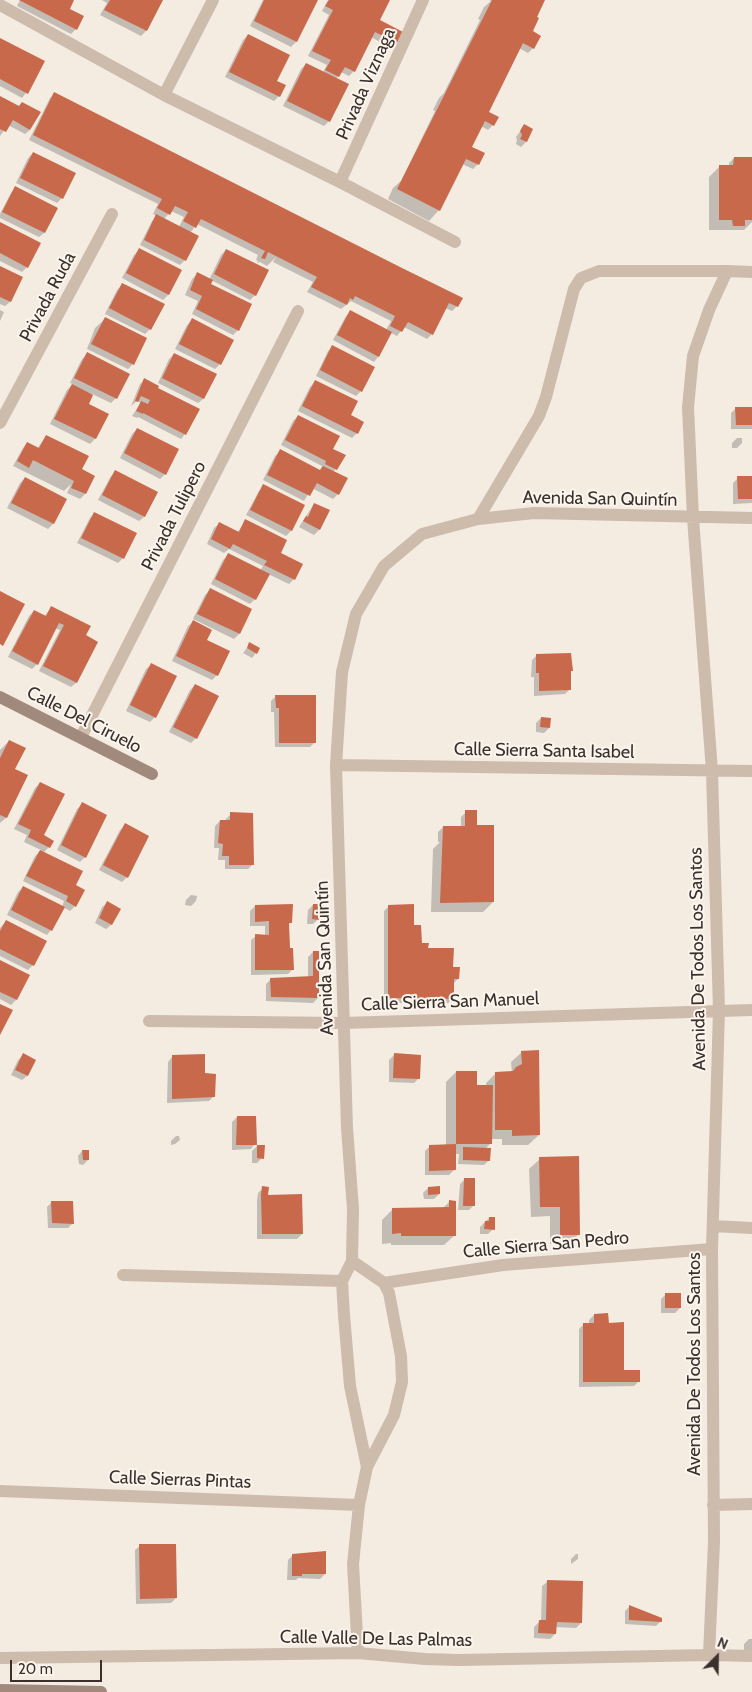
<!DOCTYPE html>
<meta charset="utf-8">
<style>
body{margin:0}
#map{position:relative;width:752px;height:1692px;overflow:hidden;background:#f4ebe1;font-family:Cabin,sans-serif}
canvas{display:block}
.north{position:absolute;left:692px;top:1632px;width:50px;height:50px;-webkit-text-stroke:4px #fbf5ee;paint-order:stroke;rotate:23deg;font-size:14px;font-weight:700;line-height:20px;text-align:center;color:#3b302b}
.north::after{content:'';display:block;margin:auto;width:18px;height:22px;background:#3b302b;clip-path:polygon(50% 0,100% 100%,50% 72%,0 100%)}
.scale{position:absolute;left:10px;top:1660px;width:92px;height:22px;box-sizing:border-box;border:2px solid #3b302b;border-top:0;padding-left:6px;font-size:15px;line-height:18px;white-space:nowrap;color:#3b302b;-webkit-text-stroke:4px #fbf5ee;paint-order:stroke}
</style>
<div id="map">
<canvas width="752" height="1692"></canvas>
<div class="north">N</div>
<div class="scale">20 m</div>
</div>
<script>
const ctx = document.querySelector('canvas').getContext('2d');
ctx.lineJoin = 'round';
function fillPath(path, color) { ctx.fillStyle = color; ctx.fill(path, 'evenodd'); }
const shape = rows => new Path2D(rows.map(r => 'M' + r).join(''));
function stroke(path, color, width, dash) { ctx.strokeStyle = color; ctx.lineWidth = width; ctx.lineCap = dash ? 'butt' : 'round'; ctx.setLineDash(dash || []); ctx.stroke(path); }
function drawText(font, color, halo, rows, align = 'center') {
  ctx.font = font + ' Cabin,sans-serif'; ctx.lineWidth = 4; ctx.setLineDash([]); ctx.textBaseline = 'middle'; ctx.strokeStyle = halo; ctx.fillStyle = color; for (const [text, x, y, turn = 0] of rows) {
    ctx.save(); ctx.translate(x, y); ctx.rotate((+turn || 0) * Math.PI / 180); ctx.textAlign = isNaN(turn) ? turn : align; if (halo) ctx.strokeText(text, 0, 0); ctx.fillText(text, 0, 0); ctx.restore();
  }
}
const shadow = shape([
 [20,0,73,0,68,10,76,29,71,34,17,6],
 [102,0,161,0,146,31,141,36,100,15,107,3],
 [263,0,317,0,296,42,291,47,250,26],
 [328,0,389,0,379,21,401,32,395,43,391,48,371,37,354,71,349,76,341,72,336,79,329,121,324,126,283,106,301,69,306,64,323,72,327,65,308,56,329,15,322,11],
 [489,0,544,0,532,30,533,48,528,53,519,48,487,113,493,125,488,130,481,126,470,147,483,154,478,164,473,169,462,164,439,210,429,221,388,199,393,188,401,181,435,111,433,110,439,98,444,93,480,20,478,19,484,7,491,1],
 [248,35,279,96,274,101,225,77,243,40],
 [0,39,44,61,26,93,22,98,0,86],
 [55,93,457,306,452,311,445,308,432,334,427,339,404,327,397,336,391,333,378,357,374,362,333,340,346,316,351,312,386,330,391,321,351,301,341,309,307,292,313,282,273,262,276,257,267,266,260,262,257,263,258,261,256,260,258,255,197,224,190,233,185,260,180,265,140,245,152,221,157,216,153,214,158,204,29,140,50,98],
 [171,211,184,217,179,227,164,219],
 [0,97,30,130,25,134,8,125,0,136],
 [524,126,531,129,526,142,521,147,516,144,517,140,516,137],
 [33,153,62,198,57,203,16,183,28,158],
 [734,158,752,167,752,222,744,230,709,230,709,177,719,167,729,167,729,163],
 [16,188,56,208,44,233,39,237,0,218,0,214,11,193],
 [0,223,27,267,22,272,0,261],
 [139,250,180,271,168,295,163,300,122,278,134,255],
 [226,250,255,295,250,300,211,280,209,285,238,330,233,335,192,314,198,301,185,295,192,279,197,274,209,280,221,255],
 [0,267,22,278,10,302,5,306,0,304],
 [122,285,150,329,145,334,105,314,117,290],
 [0,310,4,312,0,321],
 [106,318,133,364,128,369,87,349,95,328],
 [192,320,220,364,215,369,175,349,187,325],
 [333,346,361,391,356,396,316,376,328,351],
 [87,354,116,398,111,403,92,394,87,404,95,439,90,444,50,424,67,390,73,384,70,383,82,359],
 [174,354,215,375,203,399,198,403,158,383,169,359],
 [145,380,157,388,185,434,181,439,138,417,137,418,132,416,141,403,137,401,131,406,140,384],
 [315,382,357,433,352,438,298,411,310,387],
 [736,408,752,408,752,429,731,429,731,413],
 [298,416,332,450,336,469,333,472,338,494,333,499,312,488,304,501,263,480,275,456,280,451,319,471,321,469,322,466,281,445,293,421],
 [137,429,165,474,160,479,120,458,132,434],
 [46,436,80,469,94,476,85,494,80,499,67,493,71,484,64,491,13,466,23,448,27,443,37,449],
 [737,438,742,438,742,443,737,448,732,448,732,443],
 [116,471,156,492,144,517,139,521,98,500,111,476],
 [752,477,752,503,733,504,733,483,738,478],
 [25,478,66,499,53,524,48,529,7,508,20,483],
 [264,486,304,506,291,531,286,536,246,515,259,491],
 [314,504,328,511,319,530,314,535,299,527],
 [94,514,123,558,118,563,77,543,90,518],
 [246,520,279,553,294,579,289,584,268,574,255,599,250,604,211,584,223,560,228,555,260,571,263,566,229,549,224,553,207,544,214,528,219,524,237,533],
 [210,590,251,610,239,634,234,639,193,619,205,595],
 [51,608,84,636,96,642,76,683,71,687,39,671,60,630,55,628,37,664,32,669,8,657,29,616,34,611,44,617],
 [193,622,217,675,212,680,172,661,188,626],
 [250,644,256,653,252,658,243,653],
 [537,655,570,689,565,694,534,696,534,677,531,677,532,660],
 [151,665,155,717,150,722,126,711,146,669],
 [195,685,196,738,191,743,169,732,190,690],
 [276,696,315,742,310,747,275,747,274,712,271,712,271,701],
 [541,718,549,728,544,733,536,732,536,723],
 [9,741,14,770,26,776,6,818,0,823,0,750],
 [40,783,42,836,49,847,43,853,74,885,75,906,70,911,63,907,51,930,47,935,7,915,18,892,23,887,62,907,64,901,23,881,35,856,41,850,24,842,27,835,14,829,35,788],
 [82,804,85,857,80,862,57,850,77,809],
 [466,812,476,827,493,902,483,912,431,912,433,849,440,842,438,842,438,832,443,827,461,827,461,817],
 [231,814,253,864,248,869,225,869,225,860,218,860,219,848,214,848,215,826,220,821,226,821,226,819],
 [125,825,127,877,122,882,99,870,120,830],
 [191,895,197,896,196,901,191,906,185,905,186,900],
 [107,903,120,909,111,925,106,929,95,923,102,907],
 [313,905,318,919,313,924,307,924,308,910],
 [255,906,291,922,288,925,288,950,293,969,288,974,251,975,251,940,256,936,265,936,265,926,250,926,250,911],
 [389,906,413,926,420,944,452,968,458,979,453,984,453,998,448,1003,384,1003,384,911],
 [6,921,33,965,28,970,0,956,0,928],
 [313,952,318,998,313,1003,266,1001,266,984,271,979,308,978,308,957],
 [0,961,28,975,16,1000,11,1005,0,999],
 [522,1052,539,1135,528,1145,502,1145,502,1139,491,1139,491,1143,485,1149,489,1160,484,1165,458,1164,459,1154,455,1154,454,1170,449,1175,425,1175,425,1151,430,1146,446,1146,446,1082,456,1072,476,1089,486,1086,486,1083,496,1073,512,1073,511,1062],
 [23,1055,27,1076,22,1080,11,1075,18,1060],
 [394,1055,419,1078,414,1083,389,1082,389,1060],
 [172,1057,203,1074,214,1096,209,1101,167,1103,168,1062],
 [237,1117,255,1144,251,1149,232,1150,232,1122],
 [176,1136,179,1136,180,1140,175,1144,171,1145,171,1141],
 [257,1146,262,1158,257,1163,252,1163,252,1151],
 [82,1151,88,1160,83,1165,79,1164,78,1156],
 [540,1159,579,1234,568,1244,550,1244,550,1216,531,1217,529,1169],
 [465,1179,474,1205,469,1210,458,1210,460,1184],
 [263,1188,267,1196,302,1234,297,1239,257,1239,257,1201,258,1193],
 [428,1188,439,1194,434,1199,424,1199,423,1193],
 [52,1202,73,1223,68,1228,48,1228,47,1207],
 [449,1202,455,1235,444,1245,391,1245,391,1243,382,1244,382,1220,392,1210,443,1208],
 [489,1218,493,1229,488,1234,480,1234,480,1227],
 [666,1294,680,1308,675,1313,661,1313,661,1299],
 [594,1315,607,1324,623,1371,639,1381,634,1386,579,1387,579,1329,584,1324,589,1324,589,1320],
 [140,1546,176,1598,171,1603,136,1604,135,1550],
 [576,1554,578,1554,578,1559,571,1564,571,1559],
 [293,1555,325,1574,320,1579,298,1578,296,1580,287,1580,288,1560],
 [547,1582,581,1623,576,1628,555,1627,555,1634,550,1639,534,1638,534,1627,539,1622,541,1622,542,1586],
 [629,1607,661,1621,656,1626,625,1624,625,1611],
 [749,1639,752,1639,752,1652,744,1652,744,1644]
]);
const building = shape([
 [19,0,74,0,70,9,84,16,77,30],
 [110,0,163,0,147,31,104,10],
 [264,0,318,0,297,42,254,21],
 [329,0,390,0,380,20,403,32,397,43,375,32,355,72,345,67,339,77,325,70,331,60,312,51,333,10,325,6],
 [492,0,545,0,537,17,539,18,533,31,541,36,534,49,523,43,489,112,499,117,494,126,485,121,472,147,485,153,479,165,466,159,440,211,397,189],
 [248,34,290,55,277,81,286,85,280,97,229,72],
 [0,38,45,61,28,94,0,79],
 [306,63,349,84,330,122,287,101],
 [54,92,402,268,463,298,458,307,449,303,433,335,408,322,402,332,390,326,395,316,355,296,353,300,350,298,347,305,311,287,317,277,268,252,265,259,261,258,265,251,201,219,196,228,183,221,188,212,175,206,170,215,157,208,162,199,33,135],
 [0,96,19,106,22,102,41,112,30,130,13,120,6,132,0,129],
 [524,124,533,129,527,142,520,139,522,135,520,131],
 [33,152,76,173,63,199,20,178],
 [734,157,752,157,752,220,745,220,745,226,733,226,732,220,719,220,719,165,733,165],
 [15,186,58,208,45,233,2,212],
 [156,214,199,236,186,261,144,240],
 [0,222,41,243,28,268,0,253],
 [139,248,182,270,169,295,126,273],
 [226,249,269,270,256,296,214,274],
 [0,266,23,277,11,302,0,297],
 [197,272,213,280,211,284,252,304,239,331,196,309,202,296,190,290],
 [122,283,165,304,151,330,109,308],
 [350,310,392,332,379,357,337,335],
 [105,317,147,338,134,365,91,344],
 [192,318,234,340,221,365,179,344],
 [332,345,375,367,362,392,320,370],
 [87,352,130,374,117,399,74,378],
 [174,353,217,374,204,399,162,378],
 [144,378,159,386,158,388,200,409,186,435,143,413,143,414,136,411,141,401,148,404,150,400,141,396,138,402,135,401],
 [315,380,358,401,351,415,364,422,358,434,302,406],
 [72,384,93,395,89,404,109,414,96,439,54,419],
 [735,407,752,407,752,425,736,425],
 [298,415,340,436,333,449,346,455,337,470,325,464,326,461,285,440],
 [137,428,179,449,166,475,124,453],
 [46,435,89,456,82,469,95,476,86,494,71,488,74,481,33,460,29,468,17,461,27,442,39,448],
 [280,449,320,470,323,466,348,478,339,495,317,483,310,496,267,475],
 [115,470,158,492,145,517,102,495],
 [737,476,752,476,752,499,738,499],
 [25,477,67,499,54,524,11,503],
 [263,484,305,505,292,531,250,510],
 [314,503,330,510,320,530,303,521,306,516,308,517],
 [94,512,137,533,124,559,81,538],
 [245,519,287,540,281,553,303,564,295,580,264,565,267,561,233,544,230,549,211,539,219,522,239,532],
 [228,553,270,574,256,600,215,579],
 [210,588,252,609,240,634,197,614],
 [0,591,25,604,3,646,0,644],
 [51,606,91,626,86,635,98,642,77,683,43,666,64,625,59,623,38,665,12,651,34,610,46,616],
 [193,620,212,630,207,640,230,651,218,676,176,656],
 [249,642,260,648,257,654,247,648],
 [571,653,573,671,571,671,571,690,539,691,539,673,536,673,536,654],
 [151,663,177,676,156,718,130,705],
 [195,684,219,696,197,739,173,727],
 [275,695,316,695,316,743,279,743,279,708,276,708],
 [541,717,551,718,550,728,540,727],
 [9,740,26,748,15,769,28,775,7,818,0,815,0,758],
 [40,782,65,794,44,835,54,841,50,848,28,837,31,830,18,824],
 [82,802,107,815,86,858,61,845],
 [465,810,477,810,477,825,494,825,494,902,440,903,443,826,465,826],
 [230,812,253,813,254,865,229,865,229,856,222,856,223,844,218,843,220,820,230,820],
 [125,823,149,836,128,878,103,865],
 [40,850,83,871,76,885,85,890,76,907,66,901,68,896,26,876],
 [23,886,65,907,52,931,11,910],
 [107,901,121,909,112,925,99,918],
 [293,904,292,923,289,923,290,948,293,948,294,970,255,970,255,934,269,935,269,921,255,922,255,905],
 [313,904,319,904,319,920,312,919],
 [414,904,414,925,421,925,422,943,429,943,428,948,454,948,453,967,460,967,459,979,454,979,454,999,388,998,388,905],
 [6,920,47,941,34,966,0,949,0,931],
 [313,951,319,951,319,998,271,997,270,978,313,976],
 [0,960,30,975,17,1000,0,992],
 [0,1004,13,1010,0,1035],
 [539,1050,540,1135,512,1136,512,1130,495,1130,495,1072,513,1071,516,1067,522,1064,521,1051],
 [23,1053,36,1060,28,1076,15,1070],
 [394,1053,421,1055,420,1079,393,1078],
 [205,1054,205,1073,216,1074,215,1097,172,1099,172,1055],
 [456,1071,477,1071,477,1085,493,1085,492,1144,456,1144,456,1170,429,1171,429,1145,456,1144],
 [237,1116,256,1116,257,1145,236,1145],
 [257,1145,265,1145,264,1159,257,1158],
 [463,1147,491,1148,490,1161,463,1160],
 [82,1150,89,1150,89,1160,83,1160],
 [579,1156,580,1235,560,1235,560,1207,540,1207,539,1157],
 [464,1178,475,1178,475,1206,463,1206],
 [262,1186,269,1187,268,1195,302,1194,303,1234,262,1234,261,1195],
 [440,1186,440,1194,428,1195,428,1187],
 [449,1200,456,1201,456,1236,401,1236,401,1233,392,1234,392,1208,449,1207],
 [51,1201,73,1201,74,1224,52,1223],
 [489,1217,495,1217,495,1230,484,1229,485,1221,489,1221],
 [665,1293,681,1293,681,1308,665,1308],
 [608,1313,609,1323,624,1322,624,1370,640,1370,640,1382,583,1382,583,1323,594,1323,594,1314],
 [139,1544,176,1544,177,1598,140,1599],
 [326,1551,326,1574,302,1574,302,1576,292,1576,292,1554],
 [547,1580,583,1581,582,1623,557,1622,556,1634,538,1633,539,1620,546,1620],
 [629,1605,662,1618,662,1622,629,1620]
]);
const lane = shape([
 [478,519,539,416,546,397,574,289,581,278,599,271,727,271],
 [123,1275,342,1281]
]);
const street = shape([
 [0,5,164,95,340,182,455,242],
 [164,95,213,0],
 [340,182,423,0],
 [0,423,112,214],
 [81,737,298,311],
 [336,765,752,771],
 [149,1021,344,1023,752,1010],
 [713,1226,752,1228],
 [352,1261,342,1281,344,1315,350,1386,367,1467],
 [384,1283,503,1265,712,1249],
 [0,1491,359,1505],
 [713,1505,752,1504],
 [358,1653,353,1564,359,1505,367,1467,394,1415,402,1382,401,1356,389,1293,384,1283,352,1261,353,1209,347,1128,336,765,342,672,356,614,384,566,422,534,478,519,534,513,752,518],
 [709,1655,714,1542,712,1249,719,1010,712,771,693,518,688,407,693,356,709,310,727,271,752,272],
 [0,1658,358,1653,425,1659,459,1660,709,1655,752,1656]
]);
const secondary = shape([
 [0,697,152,774],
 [0,1690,101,1692]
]);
const streetNames = [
 ["Privada Viznaga",366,84,-66],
 ["Privada Ruda",48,297,-62],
 ["Avenida San Quintín",600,499,1],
 ["Privada Tulipero",174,516,-63],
 ["Calle Del Ciruelo",84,720,27],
 ["Calle Sierra Santa Isabel",544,751,1],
 ["Avenida San Quintín",325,958,-92],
 ["Avenida De Todos Los Santos",698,959,-91],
 ["Calle Sierra San Manuel",450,1002,-2],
 ["Calle Sierra San Pedro",546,1245,-5],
 ["Avenida De Todos Los Santos",695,1364,-90],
 ["Calle Sierras Pintas",180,1480,2],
 ["Calle Valle De Las Palmas",376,1639,1]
];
fillPath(shadow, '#0003');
fillPath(building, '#c8694b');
stroke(lane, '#cdbbac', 12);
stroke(street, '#cdbbac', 12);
stroke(secondary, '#a18a7d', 12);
drawText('18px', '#3b302b', '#fbf5ee', streetNames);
</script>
